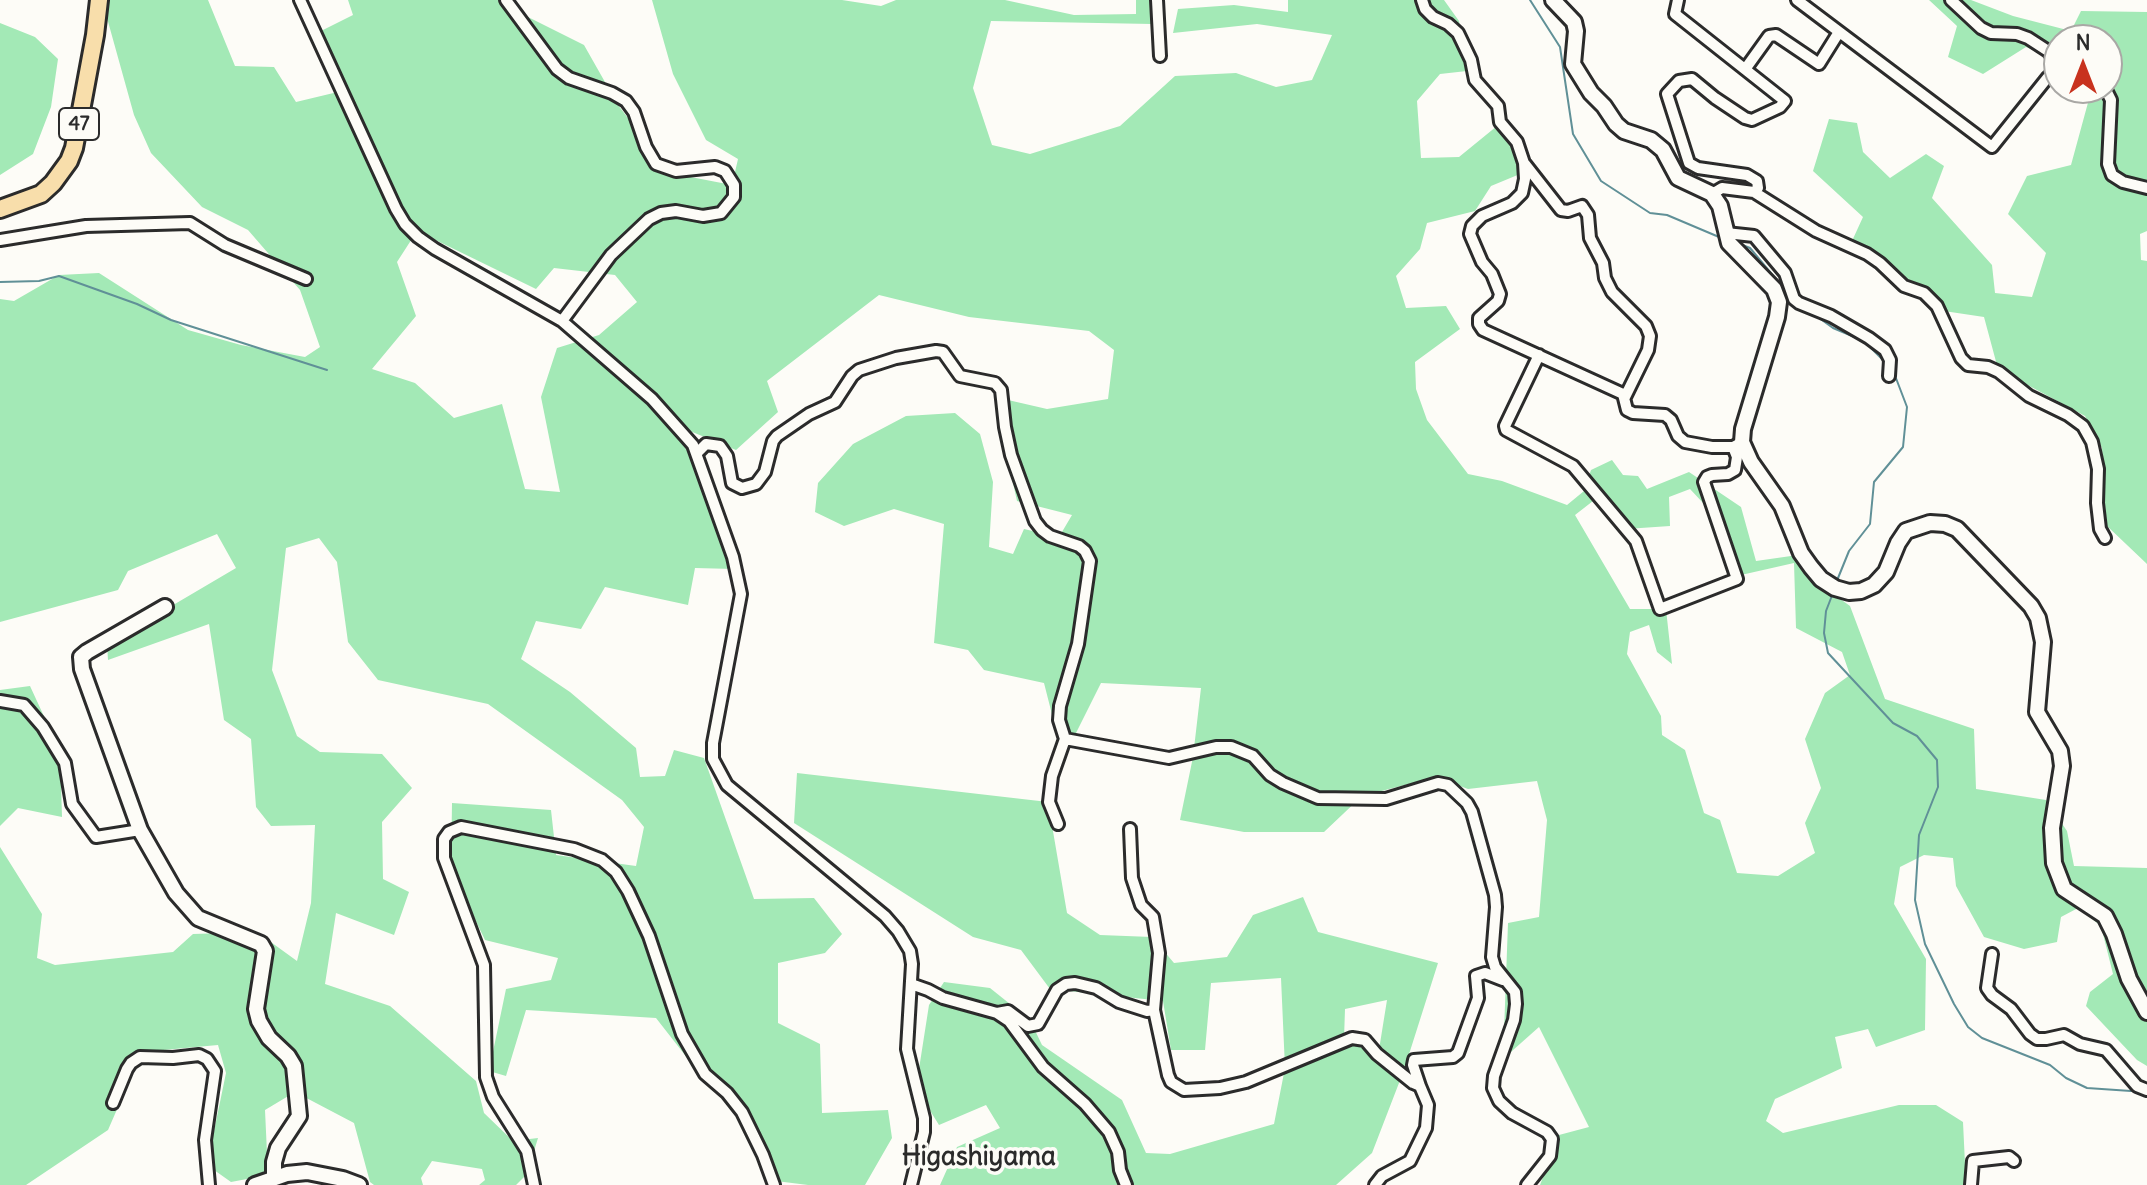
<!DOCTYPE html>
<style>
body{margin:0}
#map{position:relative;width:2147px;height:1185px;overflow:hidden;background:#fdfcf7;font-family:Delius,sans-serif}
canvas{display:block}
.north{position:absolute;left:2043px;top:24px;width:80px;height:80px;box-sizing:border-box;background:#fdfcf7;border:2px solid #a9a8a5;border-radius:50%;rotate:0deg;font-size:22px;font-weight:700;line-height:32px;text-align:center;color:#2b2b2b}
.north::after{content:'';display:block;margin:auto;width:28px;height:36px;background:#c8321e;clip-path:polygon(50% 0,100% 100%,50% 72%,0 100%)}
</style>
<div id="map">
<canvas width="2147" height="1185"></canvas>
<div class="north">N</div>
</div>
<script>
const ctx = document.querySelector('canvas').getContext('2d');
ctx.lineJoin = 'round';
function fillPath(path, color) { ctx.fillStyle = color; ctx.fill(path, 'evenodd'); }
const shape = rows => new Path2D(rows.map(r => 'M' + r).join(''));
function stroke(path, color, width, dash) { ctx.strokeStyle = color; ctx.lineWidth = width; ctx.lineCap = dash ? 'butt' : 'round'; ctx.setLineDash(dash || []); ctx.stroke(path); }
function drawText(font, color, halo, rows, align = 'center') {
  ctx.font = font + ' Delius,sans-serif'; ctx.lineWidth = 7; ctx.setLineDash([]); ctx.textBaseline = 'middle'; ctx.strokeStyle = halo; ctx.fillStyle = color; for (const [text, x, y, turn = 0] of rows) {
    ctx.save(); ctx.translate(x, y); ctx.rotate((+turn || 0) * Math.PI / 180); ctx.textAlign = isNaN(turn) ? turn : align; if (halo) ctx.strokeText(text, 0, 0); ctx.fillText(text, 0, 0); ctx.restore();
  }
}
const green = shape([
 [102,0,208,0,235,66,274,67,296,102,346,90,315,34,353,15,348,0,514,0,518,12,584,45,618,105,670,173,732,185,738,159,706,140,673,74,652,0,842,0,881,6,896,0,1005,0,1074,15,1136,14,1136,0,1155,0,1152,24,991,21,973,88,992,145,1030,154,1120,126,1175,76,1236,73,1276,87,1312,80,1332,35,1257,24,1173,33,1178,9,1234,5,1288,12,1288,0,1444,0,1459,21,1467,71,1440,74,1417,101,1421,158,1459,157,1497,126,1511,135,1520,174,1491,186,1475,211,1427,223,1420,249,1396,276,1406,308,1446,306,1460,329,1415,362,1416,389,1427,420,1468,474,1502,481,1567,505,1584,491,1591,470,1612,460,1623,475,1638,476,1647,489,1689,472,1741,507,1756,561,1798,555,1821,585,1850,606,1885,699,1974,729,1976,789,2046,800,2067,831,2074,866,2147,868,2147,1066,2137,1060,2086,1006,2090,992,2113,974,2101,926,2078,908,2061,917,2057,942,2024,949,1984,937,1956,886,1953,858,1924,855,1900,867,1894,904,1926,959,1925,1030,1876,1047,1868,1029,1835,1037,1842,1068,1775,1099,1766,1121,1783,1133,1899,1105,1936,1105,1963,1122,1966,1185,1540,1185,1559,1135,1589,1127,1539,1027,1503,1059,1508,923,1539,917,1547,820,1537,781,1468,789,1436,777,1362,796,1324,832,1244,832,1180,820,1193,757,1201,688,1101,683,1076,733,1059,742,1044,683,984,670,968,650,934,643,944,524,894,509,844,526,815,512,818,483,853,444,906,416,955,413,980,434,993,482,989,547,1013,554,1024,529,1059,537,1072,515,1017,501,1003,438,1008,400,1047,409,1108,399,1114,350,1089,331,969,317,879,295,767,381,778,412,736,450,685,429,734,569,695,568,688,605,605,587,581,629,536,621,521,659,570,692,636,748,640,777,665,776,674,750,704,758,754,899,814,898,842,934,825,953,778,963,778,1023,820,1044,822,1113,888,1110,892,1138,865,1185,808,1185,776,1181,740,1105,713,1091,656,1018,526,1010,506,1076,489,1071,506,989,551,980,558,958,485,940,451,870,452,803,551,810,556,855,636,866,644,827,622,800,488,704,378,680,348,642,337,562,319,538,286,548,272,670,297,736,320,752,382,754,412,788,382,822,383,879,409,892,394,935,336,913,325,984,390,1006,476,1081,484,1113,513,1141,538,1138,527,1174,516,1185,479,1185,485,1180,482,1169,432,1161,421,1178,423,1185,374,1185,370,1182,354,1123,295,1092,265,1110,268,1175,231,1182,207,1165,226,1073,218,1045,142,1052,108,1130,26,1185,0,1185,0,847,42,914,37,958,55,965,173,952,193,934,257,932,297,961,311,903,315,825,271,826,256,807,251,739,224,720,209,624,108,660,107,644,236,568,217,534,128,571,118,590,0,622,0,299,14,301,59,275,99,273,188,330,241,345,305,357,320,347,300,290,248,230,202,207,151,153,134,115],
 [417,231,536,289,554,268,615,275,637,302,599,335,557,348,541,397,560,492,525,489,502,404,454,418,415,383,372,369,416,316,397,262],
 [1690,489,1718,519,1741,575,1794,563,1796,628,1842,652,1850,675,1825,693,1805,739,1821,788,1805,823,1815,853,1778,876,1737,873,1720,820,1704,813,1685,750,1662,735,1661,716,1627,654,1630,632,1649,625,1657,652,1672,664,1666,609,1630,609,1575,515,1593,501,1611,504,1626,529,1670,526,1669,497],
 [1929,0,1971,0,2013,16,2071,31,2081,11,2147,12,2147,231,2140,234,2141,260,2147,261,2147,564,2106,525,2102,448,2085,416,1998,369,1984,317,1944,311,1852,241,1863,217,1813,171,1829,119,1857,123,1863,152,1890,178,1926,154,1944,166,1932,198,1992,265,1995,293,2032,297,2046,253,2008,214,2027,176,2071,165,2092,88,2107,88,2107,40,2059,40,2059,61,2026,47,1983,74,1948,57,1957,26],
 [0,23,35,37,58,59,51,107,33,154,0,175],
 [30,686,60,751,62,817,18,808,0,826,0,690],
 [797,773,1048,802,1067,913,1100,935,1152,937,1174,963,1227,957,1253,915,1303,897,1318,932,1438,963,1404,1070,1372,1153,1336,1185,940,1185,957,1147,1000,1128,986,1105,939,1125,916,1088,929,1005,944,982,990,988,1030,1020,1042,1045,1122,1100,1146,1153,1170,1154,1274,1124,1285,1068,1281,978,1211,983,1205,1050,1171,1050,1163,1001,1050,989,1021,950,973,937,794,823],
 [1387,1000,1378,1056,1344,1039,1345,1009]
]);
const stream = shape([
 [1530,0,1560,47,1573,134,1601,181,1650,213,1667,215,1719,237],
 [1740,244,1750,248,1785,290],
 [0,282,39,281,59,276,137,304,171,320,327,370],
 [1815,315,1833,328,1864,341,1885,362],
 [1836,583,1849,551,1870,524,1874,482,1903,447,1907,407,1894,373],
 [1833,593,1826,611,1824,633,1828,653,1893,723,1917,736,1937,760,1938,787,1919,835,1915,900,1925,944,1954,1004,1968,1027,1982,1038,2050,1065,2066,1078,2087,1088,2131,1091]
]);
const street = shape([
 [300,0,396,209,405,224,418,237,435,249,562,321,652,399,693,445,733,557,741,594,713,743,713,759,727,785,885,916,898,931,910,951,912,964,907,1049,924,1118,924,1132,911,1185],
 [506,0,557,69,569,78,612,93,626,101,634,112,646,147,656,164,676,171,715,167,725,171,734,185,734,197,721,213,703,216,676,211,661,213,649,219,611,255,562,321],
 [1157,0,1160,56],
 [1422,0,1425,9,1433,17,1448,24,1458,33,1471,60,1475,80,1498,106,1500,122,1517,142,1524,163,1525,179,1522,193,1512,203,1482,216,1472,226,1470,234,1482,262,1492,274,1500,294,1498,301,1479,318,1479,324,1483,330,1623,394,1627,410,1633,413,1665,415,1671,420,1678,436,1685,442,1712,447,1733,447,1742,442],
 [1678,0,1675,14,1785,101,1780,107,1752,120,1745,118,1715,98,1692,79,1679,81,1667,94,1689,163,1698,168,1747,175,1757,181,1758,188,1754,192],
 [1797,0,1992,147,2048,77,2059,81],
 [1951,0,1981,28,1991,33,2017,34,2028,38,2048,51,2059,65],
 [1746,68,1769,36,1776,35,1819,64,1839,32],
 [2099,88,2107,92,2111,100,2108,164,2112,175,2123,182,2147,188],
 [1525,164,1561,210,1568,211,1582,206,1588,215,1590,238,1603,263,1605,278,1612,292,1646,326,1650,336,1648,350,1625,397],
 [1712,194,1722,188,1754,192,1816,231,1867,254,1880,263,1904,286,1924,293,1937,306,1961,358,1968,365,1988,367,1999,372,2029,396,2068,415,2083,426,2092,442,2098,469,2097,503,2100,529,2105,538],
 [1726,233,1754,236,1785,273,1794,299,1799,303,1831,316,1869,338,1885,350,1890,360,1889,376],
 [0,240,86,226,190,223,225,245,306,279],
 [1539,355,1505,426,1506,430,1573,466,1636,541,1660,609,1737,579,1704,482,1707,477,1712,475,1728,474,1735,470,1737,457,1733,447],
 [697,453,706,444,720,446,727,456,732,483,742,488,756,484,765,472,773,441,777,436,809,414,835,402,852,376,859,370,896,358,936,351,943,352,960,376,995,383,1001,390,1005,427,1011,455,1035,521,1042,530,1050,536,1079,546,1085,551,1090,561,1078,644,1060,706,1059,720,1065,739,1169,758,1216,747,1231,747,1253,756,1270,775,1283,783,1318,798,1386,799,1438,783,1448,785,1467,803,1472,812,1495,895,1496,907,1492,957,1495,967,1515,992,1516,1004,1514,1020,1494,1076,1493,1088,1499,1101,1512,1113,1547,1132,1552,1139,1550,1156,1527,1185],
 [0,701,24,705,43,727,65,763,72,804,96,837,140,830],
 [1058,824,1049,802,1052,776,1065,739],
 [1130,829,1132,878,1141,905,1153,917,1159,953,1154,1010],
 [1992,954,1987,988,1992,995,2011,1009,2030,1034,2037,1039,2046,1039,2064,1035,2080,1044,2106,1050,2137,1086,2147,1090],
 [911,984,928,990,943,998,997,1013,1009,1021,1043,1067,1085,1104,1109,1132,1118,1152,1120,1170,1126,1185],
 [997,1013,1008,1011,1028,1026,1038,1024,1057,990,1066,984,1075,983,1096,988,1119,1002,1147,1011,1154,1010,1168,1075,1171,1082,1184,1090,1220,1088,1246,1082,1352,1038,1365,1040,1377,1054,1413,1083,1420,1086,1428,1105,1426,1128,1410,1161,1382,1176,1375,1185],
 [1420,1086,1413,1065,1414,1060,1453,1057,1458,1053,1478,998,1476,976,1485,973,1503,980],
 [113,1103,127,1069,131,1063,140,1057,173,1058,199,1055,207,1059,215,1071,205,1140,209,1185],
 [534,1185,527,1151,493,1097,486,1077,484,965,444,858,444,839,449,832,461,827,574,849,602,860,616,872,628,891,649,936,682,1034,705,1074,727,1093,742,1112,763,1155,774,1185],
 [1971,1185,1973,1161,2009,1157,2014,1161]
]);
const secondary = shape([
 [1553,0,1574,22,1576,31,1573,64,1591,93,1604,106,1616,124,1624,131,1651,140,1663,150,1678,178,1712,194,1720,206,1729,243,1774,289,1779,302,1777,317,1743,429,1742,442,1751,462,1782,506,1801,553,1811,567,1821,579,1835,588,1849,592,1861,591,1874,585,1886,572,1898,543,1906,531,1930,523,1945,524,1957,529,2031,606,2038,618,2043,642,2037,712,2060,751,2062,766,2052,828,2054,863,2064,889,2105,916,2114,934,2129,979,2147,1012],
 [165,607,87,652,81,657,82,669,140,830,176,893,198,918,261,944,265,951,256,1009,259,1021,269,1038,288,1056,294,1066,299,1116,278,1148,274,1162,274,1177],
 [255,1185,287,1174,307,1172,343,1179,359,1185]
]);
const primary = shape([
 [0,209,41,194,53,183,69,161,74,148,95,35,99,0]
]);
const shields = [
 [79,124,40]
];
const shieldNames = [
 ["47",79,124]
];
const quarterNames = [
 ["Higashiyama",979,1158]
];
fillPath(green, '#a3e9b6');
stroke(stream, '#609097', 2);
stroke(street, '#2b2b2b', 16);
stroke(secondary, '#2b2b2b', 20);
stroke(primary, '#2b2b2b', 22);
stroke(street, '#fdfcf7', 10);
stroke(secondary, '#fdfcf7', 14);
stroke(primary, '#f8deab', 16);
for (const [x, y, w] of shields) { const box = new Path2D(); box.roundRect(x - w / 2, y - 16, w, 32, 6); ctx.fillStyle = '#fdfcf7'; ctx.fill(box); stroke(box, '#2b2b2b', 2); }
drawText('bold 20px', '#2b2b2b', null, shieldNames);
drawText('bold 26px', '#2b2b2b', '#fdfcf7', quarterNames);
</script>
